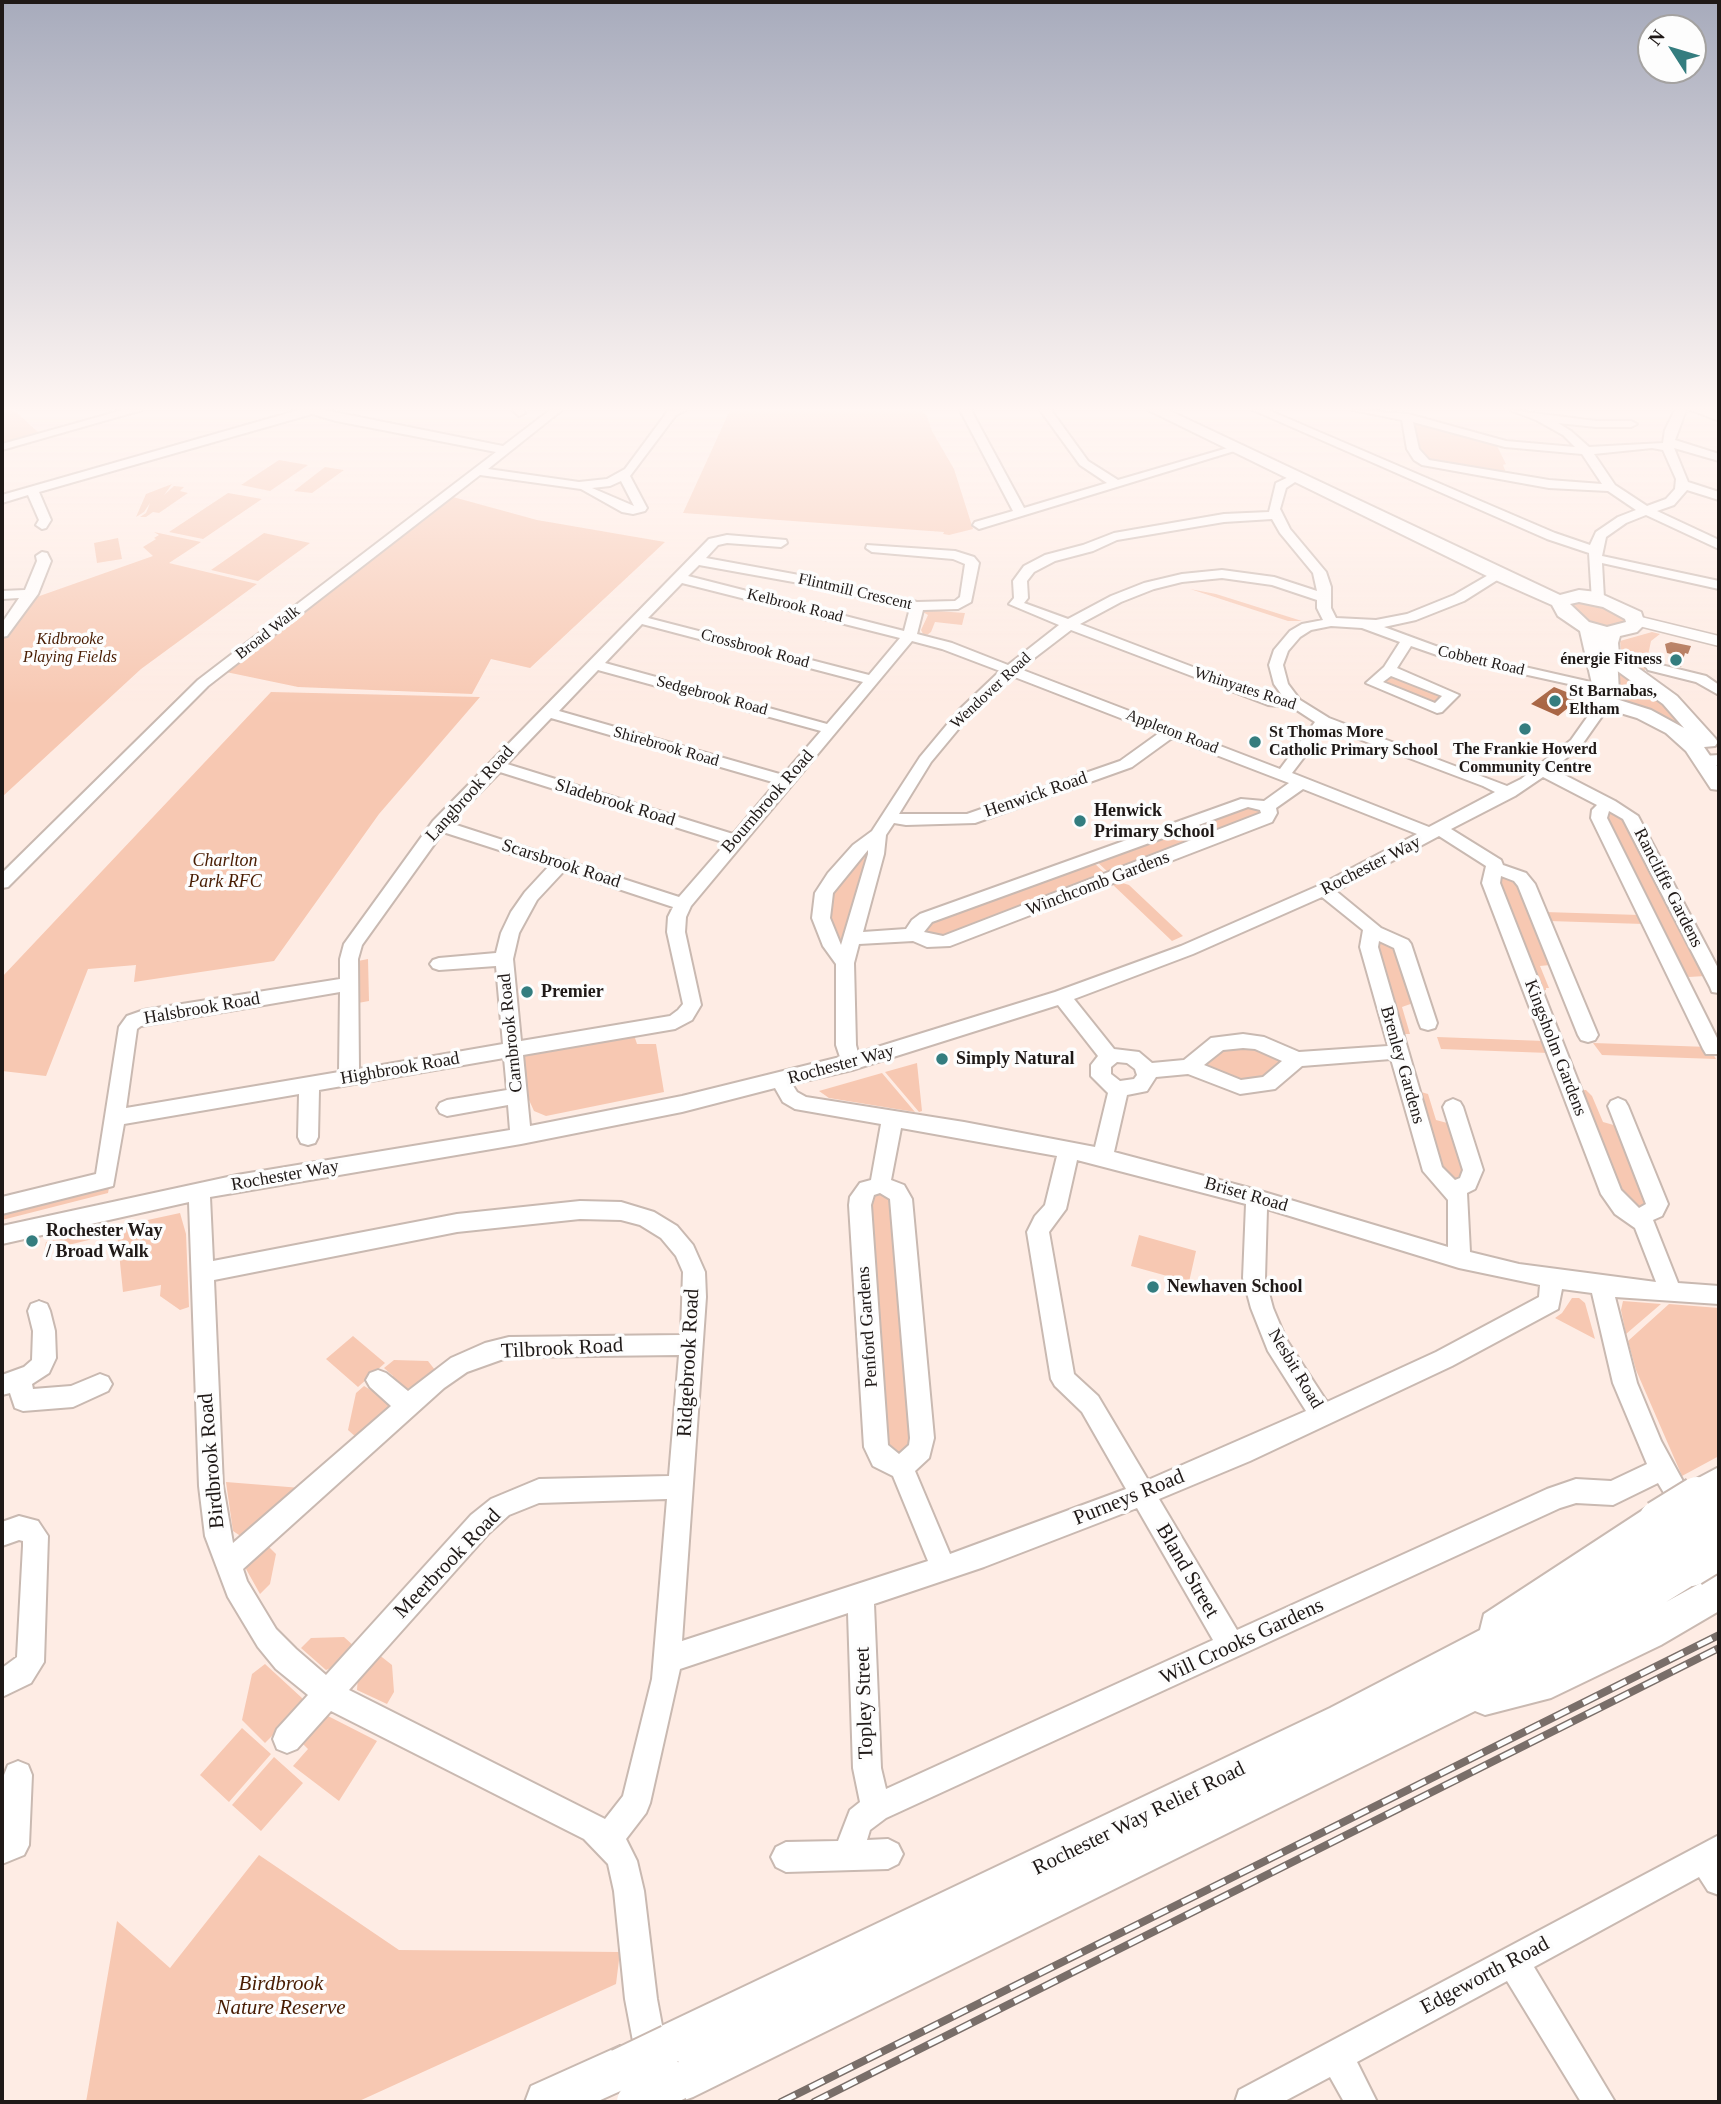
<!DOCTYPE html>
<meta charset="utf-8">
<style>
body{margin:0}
#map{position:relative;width:1721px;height:2104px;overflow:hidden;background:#feece4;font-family:Georgia,serif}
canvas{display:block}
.frame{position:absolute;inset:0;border:4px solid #1f1917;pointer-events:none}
.north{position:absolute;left:1637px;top:14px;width:70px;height:70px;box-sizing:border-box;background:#fdfdfd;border:2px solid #a4a2a1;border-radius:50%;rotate:307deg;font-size:19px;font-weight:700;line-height:28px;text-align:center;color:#1f1917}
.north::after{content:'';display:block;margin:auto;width:24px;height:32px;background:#347d7f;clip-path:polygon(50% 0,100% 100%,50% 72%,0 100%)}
</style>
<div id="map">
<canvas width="1721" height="2104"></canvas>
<div class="frame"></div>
<div class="north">N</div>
</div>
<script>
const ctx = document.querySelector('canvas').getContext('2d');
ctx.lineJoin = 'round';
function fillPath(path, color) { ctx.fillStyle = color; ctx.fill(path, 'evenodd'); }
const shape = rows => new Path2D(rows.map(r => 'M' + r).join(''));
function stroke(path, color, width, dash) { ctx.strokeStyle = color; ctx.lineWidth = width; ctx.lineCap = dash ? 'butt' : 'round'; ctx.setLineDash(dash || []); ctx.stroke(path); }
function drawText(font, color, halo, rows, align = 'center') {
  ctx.font = font + ' Georgia,serif'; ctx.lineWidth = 7; ctx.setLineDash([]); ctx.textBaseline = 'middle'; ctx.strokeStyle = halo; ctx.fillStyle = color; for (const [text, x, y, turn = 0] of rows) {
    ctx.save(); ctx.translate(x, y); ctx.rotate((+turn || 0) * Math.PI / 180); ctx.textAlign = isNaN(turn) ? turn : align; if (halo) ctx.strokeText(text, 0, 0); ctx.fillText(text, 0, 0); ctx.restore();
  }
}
const green = shape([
 [2,410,14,410,40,434,2,444],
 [730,410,921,410,927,416,932,431,954,469,973,529,949,535,943,534,944,532,683,513],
 [1412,420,1496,444,1506,464,1503,465,1507,475,1430,463,1416,447],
 [279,460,308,465,270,491,241,485],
 [325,467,344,470,312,493,294,491],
 [172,484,164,495,174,486,184,487,180,491,188,493,159,513,153,512,146,517,140,517,146,513,150,503,144,512,136,517,146,494],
 [228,493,262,499,203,539,169,532],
 [453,497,537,520,665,542,530,668,491,659,472,694,298,687,226,672],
 [154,532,201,542,169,563,257,584,141,669,2,797,2,637,31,599,153,556,143,547,156,539,154,538,159,535],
 [264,533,310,543,258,581,211,570],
 [118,538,122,559,97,563,94,543],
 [1190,589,1216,594,1302,621,1288,621],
 [1585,600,1622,614,1628,622,1607,628,1592,626,1570,605],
 [936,608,937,611,965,613,962,625,935,622,931,632,927,635,923,634,921,630,928,615,923,612],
 [1652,632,1660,634,1651,641,1645,670,1641,670,1626,660,1621,651,1620,641],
 [1617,668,1653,691,1705,746,1618,702],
 [1387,674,1444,694,1435,705,1384,686,1381,680],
 [271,692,480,697,379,814,274,961,134,982,136,965,88,969,46,1076,2,1071,2,977],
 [1258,806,1264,814,1109,873,1094,859,1238,807],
 [1611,811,1624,816,1699,965,1704,968,1705,976,1689,977,1683,974,1604,815],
 [864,852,870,855,842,944,837,944,830,932,828,896],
 [1093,862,1109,877,943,939,924,936,921,925],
 [1502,876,1515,879,1550,965,1540,966,1549,988,1546,988,1546,990,1538,990,1497,880],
 [1116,881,1129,885,1183,936,1172,941,1111,883],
 [1545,912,1639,915,1644,924,1549,921],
 [1381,941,1394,944,1416,1002,1402,1007,1410,1034,1399,1034,1375,944],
 [368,959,369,1001,358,1003,358,961],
 [634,1035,637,1044,656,1044,664,1092,546,1116,534,1111,529,1100,524,1055,526,1053],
 [1437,1037,1544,1041,1549,1053,1441,1049],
 [1247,1043,1286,1060,1269,1079,1239,1083,1204,1068,1204,1061,1220,1047],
 [1593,1043,1709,1047,1716,1059,1602,1055],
 [917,1063,922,1111,919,1112,885,1072],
 [882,1073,915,1112,829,1098,819,1091],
 [1414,1090,1428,1094,1436,1120,1451,1124,1467,1171,1461,1179,1444,1176],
 [1578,1090,1586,1090,1592,1096,1603,1122,1617,1126,1650,1203,1638,1208,1628,1205,1598,1144,1602,1140,1594,1122,1589,1119],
 [110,1183,108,1193,2,1220,2,1210],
 [873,1192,890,1193,916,1440,905,1455,886,1453,866,1199],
 [180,1213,186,1234,189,1307,180,1310,160,1296,161,1285,123,1292,117,1233,44,1251,46,1242],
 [1139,1235,1196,1251,1189,1282,1131,1266],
 [1572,1298,1579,1298,1585,1303,1595,1339,1555,1318,1562,1313],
 [1623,1301,1661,1304,1626,1334,1621,1310],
 [1669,1304,1719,1308,1719,1456,1682,1476,1636,1370,1628,1341],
 [353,1336,385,1363,358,1387,326,1359],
 [394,1360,428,1361,435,1370,416,1386,401,1390,392,1382,393,1376,384,1368],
 [364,1386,388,1400,388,1411,357,1438,348,1430,356,1393],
 [226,1482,301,1488,244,1535,239,1535,233,1531],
 [266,1544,276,1554,270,1584,260,1594,246,1569,249,1560],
 [344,1637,355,1647,339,1665,326,1670,301,1648,311,1638],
 [378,1654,392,1665,394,1692,387,1704,357,1690,358,1675],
 [265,1664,302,1698,303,1705,265,1743,242,1720,252,1674],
 [326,1715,377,1741,339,1801,293,1766,308,1749,302,1743],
 [242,1728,271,1754,229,1802,200,1775],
 [274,1757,303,1783,261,1831,232,1805],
 [259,1855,399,1950,620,1952,616,1984,357,2102,86,2102,117,1921,170,1968]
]);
const building = shape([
 [1671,642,1691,646,1688,654,1685,653,1681,667,1669,664,1671,654,1667,653,1665,644],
 [1554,687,1574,695,1574,703,1558,716,1531,704]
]);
const minor = shape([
 [123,410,142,410,2,450,2,444,123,410],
 [299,410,324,410,503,446,550,410,562,410,488,469,579,482,607,479,625,469,668,411,686,410,676,415,630,476,647,508,645,511,633,514,622,512,581,489,480,475,208,686,8,887,2,888,2,873,198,680,496,452,336,421,312,414,39,492,51,520,46,528,42,529,36,525,39,520,28,495,2,503,2,495,299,410],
 [621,481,634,506,592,488,610,486,621,481],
 [513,410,524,410,525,413,519,416,513,410],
 [960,410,971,410,1024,508,1107,483,1080,465,1040,410,1051,410,1088,461,1118,480,1231,447,1241,449,979,529,973,525,975,522,1013,511,960,410],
 [1253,410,1268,410,1555,533,1590,545,1596,532,1618,517,1636,510,1608,491,1549,488,1422,465,1414,460,1407,449,1402,420,1353,410,1408,414,1506,441,1575,447,1563,435,1536,420,1510,410,1596,421,1631,421,1637,424,1631,427,1596,427,1558,423,1571,431,1589,447,1663,443,1665,430,1675,410,1686,410,1675,440,1719,454,1719,461,1674,448,1688,482,1719,492,1719,500,1687,490,1674,505,1657,511,1719,540,1719,549,1646,515,1626,523,1606,537,1602,556,1719,581,1719,589,1602,563,1604,598,1602,601,1592,601,1589,553,1547,539,1253,410],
 [1413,422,1505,447,1582,454,1602,484,1549,480,1429,460,1419,449,1413,422],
 [1652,448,1663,450,1676,479,1675,489,1666,499,1647,506,1615,485,1594,454,1652,448],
 [1691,410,1708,410,1719,414,1719,421,1691,410],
 [1295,474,1301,478,1286,488,1280,509,1290,529,1326,572,1331,587,1331,608,1336,618,1376,620,1407,614,1454,595,1497,570,1502,571,1502,577,1464,601,1416,620,1384,627,1441,648,1604,685,1603,656,1610,652,1617,656,1619,692,1581,746,1553,769,1615,801,1638,816,1719,970,1719,993,1712,992,1710,987,1623,819,1609,811,1607,818,1719,1042,1719,1054,1706,1054,1703,1049,1591,818,1592,810,1597,805,1543,777,1515,796,1451,829,1501,860,1503,865,1526,873,1535,884,1598,1035,1595,1040,1588,1042,1581,1040,1578,1035,1518,886,1514,881,1501,876,1500,883,1621,1190,1639,1208,1646,1204,1608,1106,1611,1101,1618,1098,1625,1101,1628,1106,1668,1204,1662,1216,1653,1220,1678,1283,1719,1286,1719,1304,1615,1297,1637,1383,1661,1441,1685,1485,1682,1493,1673,1497,1664,1493,1658,1483,1613,1505,1576,1503,1560,1508,886,1818,870,1830,867,1840,888,1839,898,1844,903,1854,898,1864,888,1869,786,1872,776,1867,771,1857,776,1847,786,1842,838,1841,850,1810,860,1802,853,1768,848,1613,680,1669,650,1803,646,1813,626,1839,637,1861,644,1891,657,1999,668,2057,663,2068,652,2073,641,2068,636,2057,625,1999,614,1891,608,1864,584,1839,331,1711,297,1749,287,1753,277,1749,273,1739,277,1729,308,1695,276,1669,258,1647,228,1597,205,1536,199,1486,189,1202,2,1244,2,1226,237,1175,510,1130,508,1105,447,1116,440,1113,437,1108,440,1103,447,1100,507,1090,504,1058,319,1090,318,1137,315,1143,308,1145,301,1143,298,1137,299,1094,124,1124,113,1186,2,1214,2,1197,96,1174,119,1027,127,1016,144,1010,340,979,340,959,344,944,433,821,709,539,727,535,786,540,787,543,781,547,727,543,718,545,706,558,799,575,917,602,955,601,960,597,965,564,953,559,872,552,866,548,867,545,955,551,974,557,979,563,971,602,958,609,923,610,917,634,952,643,1008,665,1059,625,1009,604,1014,598,1013,581,1024,566,1045,555,1083,545,1114,533,1224,514,1269,512,1276,483,1295,474],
 [1272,519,1280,533,1313,573,1317,591,1274,577,1222,570,1182,574,1144,583,1111,596,1068,619,1024,603,1028,598,1027,581,1034,572,1055,561,1093,551,1117,540,1224,522,1272,519],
 [699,565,799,583,910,608,904,631,688,576,699,565],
 [1222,578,1272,585,1317,600,1317,608,1323,620,1302,624,1290,631,1274,650,1269,665,1274,684,1284,698,1261,693,1080,624,1121,602,1154,589,1182,582,1222,578],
 [682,583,900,638,869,675,648,618,682,583],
 [642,624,863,682,827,724,605,663,642,624],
 [1331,626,1362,628,1400,642,1384,667,1366,683,1437,713,1442,712,1459,695,1397,668,1411,646,1437,655,1605,692,1571,740,1521,779,1507,786,1329,718,1300,700,1288,684,1283,665,1288,651,1300,637,1311,630,1331,626],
 [1071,630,1268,705,1292,707,1315,722,1280,769,1020,669,1071,630],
 [912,641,942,649,1000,671,960,709,920,757,872,831,853,845,828,873,815,893,812,918,823,946,836,964,836,1045,840,1057,682,1096,530,1126,523,1055,675,1029,692,1020,701,1005,685,932,686,917,691,906,912,641],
 [598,670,821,731,783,775,559,711,598,670],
 [1012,676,1159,733,1120,761,967,814,899,814,931,762,970,715,1012,676],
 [1391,676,1442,696,1435,703,1383,682,1391,676],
 [551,718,776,783,733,834,507,764,551,718],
 [1327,727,1483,786,1495,792,1429,827,1292,773,1327,727],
 [1172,738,1289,783,1264,801,1241,799,920,914,912,920,906,929,863,932,884,854,886,835,894,823,906,825,975,823,1132,767,1172,738],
 [500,772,726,843,679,897,450,823,500,772],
 [1303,789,1417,834,1318,886,1181,946,1055,992,858,1053,856,1045,854,963,859,944,913,941,927,947,950,946,1272,822,1277,813,1276,808,1303,789],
 [1248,807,1260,810,1261,813,943,936,924,932,932,922,1248,807],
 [443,832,549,866,525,892,511,912,501,933,496,953,439,958,433,960,430,964,433,968,439,970,496,966,503,1044,359,1069,358,959,362,945,443,832],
 [1439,836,1486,866,1482,883,1601,1194,1615,1214,1635,1228,1656,1282,1519,1264,1470,1252,1467,1193,1475,1189,1483,1170,1463,1107,1460,1102,1453,1099,1446,1102,1443,1107,1463,1170,1460,1178,1455,1180,1442,1167,1378,947,1379,941,1394,948,1419,1023,1421,1028,1428,1030,1435,1028,1437,1023,1411,944,1408,940,1381,928,1336,891,1439,836],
 [868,850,868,854,841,945,830,918,833,893,868,850],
 [564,871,673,907,668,917,667,932,683,1004,678,1010,670,1016,521,1041,513,959,519,933,537,900,564,871],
 [1322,897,1363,930,1360,947,1388,1046,1299,1052,1264,1037,1243,1034,1211,1038,1184,1060,1152,1063,1139,1052,1114,1049,1074,999,1193,954,1322,897],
 [340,992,339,1072,126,1108,137,1029,141,1026,340,992],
 [1058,1005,1098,1056,1091,1065,1091,1076,1108,1093,1095,1147,964,1122,806,1097,797,1092,792,1084,852,1070,1058,1005],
 [1243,1048,1255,1049,1282,1061,1263,1077,1241,1080,1204,1065,1223,1050,1243,1048],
 [1391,1059,1423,1171,1448,1200,1448,1247,1257,1190,1114,1152,1127,1095,1147,1091,1156,1077,1188,1074,1240,1094,1275,1089,1302,1066,1391,1059],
 [1117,1062,1127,1063,1135,1069,1137,1075,1134,1079,1120,1081,1111,1074,1111,1067,1117,1062],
 [775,1088,783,1102,795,1109,881,1124,871,1180,860,1183,850,1197,849,1205,864,1447,873,1466,893,1476,928,1561,682,1641,706,1297,705,1272,693,1245,677,1226,654,1212,621,1202,580,1201,457,1214,213,1261,210,1197,521,1144,682,1112,775,1088],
 [901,1128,1057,1156,1045,1205,1035,1216,1027,1232,1051,1379,1055,1386,1082,1412,1126,1489,950,1554,915,1471,929,1458,934,1438,912,1199,904,1185,891,1180,901,1128],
 [1077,1160,1246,1204,1243,1278,1251,1308,1268,1351,1306,1411,1148,1480,1098,1396,1074,1374,1049,1232,1066,1209,1077,1160],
 [880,1193,890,1199,910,1438,909,1445,899,1454,888,1445,871,1205,874,1195,880,1193],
 [1267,1209,1459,1268,1540,1285,1539,1297,1436,1352,1327,1402,1286,1339,1273,1308,1265,1278,1267,1209],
 [580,1219,621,1220,640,1225,661,1238,676,1256,683,1272,681,1335,509,1337,485,1343,451,1358,408,1391,386,1373,378,1370,370,1373,366,1380,370,1387,391,1406,233,1543,223,1486,214,1280,457,1232,580,1219],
 [1562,1289,1592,1293,1613,1383,1647,1464,1611,1481,1576,1479,1547,1489,1237,1630,1159,1499,1250,1461,1452,1366,1558,1309,1562,1289],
 [679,1355,669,1476,539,1479,491,1499,471,1515,326,1675,296,1649,276,1629,247,1581,243,1569,444,1388,467,1372,509,1357,679,1355],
 [667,1499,652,1679,623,1796,605,1819,349,1690,489,1533,509,1515,539,1503,667,1499],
 [1137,1508,1213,1640,886,1789,881,1768,874,1604,984,1567,1137,1508],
 [42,552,47,553,51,561,38,594,7,636,2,637,2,623,19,598,2,599,2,591,25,590,37,561,36,556,42,552],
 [1653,663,1706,676,1719,685,1719,695,1696,682,1648,670,1646,667,1648,664,1653,663],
 [1719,755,1719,765,1703,766,1695,761,1703,756,1719,755],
 [39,1301,47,1304,50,1311,55,1331,56,1358,49,1373,32,1384,33,1389,71,1386,100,1374,108,1377,112,1384,108,1391,73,1407,23,1411,15,1408,10,1393,2,1395,2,1375,24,1367,32,1360,33,1331,28,1311,31,1304,39,1301],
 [19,1516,38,1521,48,1536,44,1662,31,1683,2,1697,2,1668,17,1657,23,1546,23,1541,19,1540,2,1546,2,1522,19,1516],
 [18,1761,28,1765,32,1775,29,1845,24,1855,2,1864,4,1775,8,1765,18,1761],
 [1719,1835,1719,1895,1708,1891,1699,1877,1534,1967,1615,2102,1581,2102,1507,1981,1357,2062,1377,2102,1344,2102,1330,2077,1283,2102,1235,2102,1239,2090,1719,1835]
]);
const major = shape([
 [1637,616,1719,636,1719,646,1631,624,1629,621,1637,616]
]);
const highway = shape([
 [1148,410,1168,410,1560,595,1579,590,1597,592,1641,612,1645,624,1637,632,1620,636,1618,643,1619,654,1677,696,1715,738,1718,742,1715,746,1704,747,1719,769,1719,790,1711,789,1686,751,1666,733,1637,718,1597,706,1580,631,1558,616,1552,605,1491,578,1148,410],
 [1579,602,1603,607,1625,619,1626,622,1607,627,1589,622,1570,604,1579,602],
 [1605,662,1663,704,1684,728,1651,710,1613,698,1605,662],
 [1719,1467,1719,1501,1699,1511,1687,1506,1682,1495,1687,1484,1719,1467],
 [1658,1504,1670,1508,1675,1520,1672,1527,1686,1531,1691,1543,1688,1551,1703,1555,1709,1567,1703,1579,1666,1602,1719,1573,1719,1611,1661,1645,1551,1698,1485,1715,1475,1711,693,2097,679,2102,661,2097,655,2081,661,2065,665,2064,655,2059,648,2044,655,2029,1330,1708,1480,1630,1484,1614,1646,1508,1658,1504],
 [620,2046,636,2052,642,2068,636,2084,596,2102,525,2102,531,2086,620,2046]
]);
const rail = shape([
 [781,2102,1719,1635],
 [814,2102,1719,1648]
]);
const highwayBridgeFar1 = shape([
 [1694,1498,1699,1495]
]);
const highwayBridge = shape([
 [1658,1520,1697,1496],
 [1674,1543,1715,1517],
 [1691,1567,1719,1550],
 [620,2068,670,2044],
 [636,2102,677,2081]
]);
const markers = [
 [1676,660,7,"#347d7f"],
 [1555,701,7,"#347d7f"],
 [1525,729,7,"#347d7f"],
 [1255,742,7,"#347d7f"],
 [1080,821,7,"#347d7f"],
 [527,992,7,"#347d7f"],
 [942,1059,7,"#347d7f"],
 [32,1241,7,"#347d7f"],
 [1153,1287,7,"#347d7f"]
];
const farStreetnames = [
 ["Flintmill Crescent",855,592,13],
 ["Kelbrook Road",795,606,14],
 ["Broad Walk",268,633,-38],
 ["Crossbrook Road",755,649,15],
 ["Cobbett Road",1481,661,13],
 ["Whinyates Road",1245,689,18],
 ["Wendover Road",991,691,-43],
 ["Sedgebrook Road",712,696,15],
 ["Appleton Road",1172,732,21],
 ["Shirebrook Road",666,747,16]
];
const farParknames = [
 ["Kidbrooke",70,640],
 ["Playing Fields",70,658]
];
const farPoinames = [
 ["énergie Fitness",1662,660,"right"],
 ["St Barnabas,",1569,692],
 ["Eltham",1569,710],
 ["St Thomas More",1269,733],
 ["Catholic Primary School",1269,751],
 ["The Frankie Howerd",1525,750,"center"],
 ["Community Centre",1525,768,"center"]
];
const streetNames = [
 ["Langbrook Road",470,794,-48],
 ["Henwick Road",1036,795,-19],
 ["Bournbrook Road",768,802,-49],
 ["Sladebrook Road",615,803,17],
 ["Scarsbrook Road",561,864,18],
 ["Rochester Way",1371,866,-27],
 ["Winchcomb Gardens",1098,884,-21],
 ["Rancliffe Gardens",1668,888,63],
 ["Halsbrook Road",202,1009,-10],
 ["Carnbrook Road",511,1033,-96],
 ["Kingsholm Gardens",1555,1048,69],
 ["Rochester Way",841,1065,-15],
 ["Brenley Gardens",1402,1065,74],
 ["Highbrook Road",400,1069,-10],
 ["Rochester Way",285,1176,-10],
 ["Briset Road",1246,1195,16],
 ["Penford Gardens",868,1327,-94],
 ["Nesbit Road",1295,1369,59]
];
const poiNames = [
 ["Henwick",1094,811],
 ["Primary School",1094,832],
 ["Premier",541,992],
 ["Simply Natural",956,1059],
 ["Rochester Way",46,1231],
 ["/ Broad Walk",46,1252],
 ["Newhaven School",1167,1287]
];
const parkNames = [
 ["Charlton",225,861],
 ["Park RFC",225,882]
];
const nearStreetnames = [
 ["Tilbrook Road",562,1349,-3],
 ["Ridgebrook Road",689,1363,-87],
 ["Birdbrook Road",212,1461,-95],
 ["Purneys Road",1129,1498,-22],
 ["Meerbrook Road",448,1564,-46],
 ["Bland Street",1187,1571,60],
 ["Will Crooks Gardens",1242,1642,-25],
 ["Topley Street",865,1703,-92],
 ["Rochester Way Relief Road",1139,1819,-26],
 ["Edgeworth Road",1485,1976,-28]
];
const nearParknames = [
 ["Birdbrook",281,1984],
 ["Nature Reserve",281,2008]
];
fillPath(green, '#f7c8b2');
fillPath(building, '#a96645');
stroke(minor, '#c9b9b1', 4);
stroke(major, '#c9b9b1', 3);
stroke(highway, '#c9b9b1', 4);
fillPath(minor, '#fff');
fillPath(major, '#fff');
fillPath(highway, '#fff');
stroke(rail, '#796e69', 8);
stroke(rail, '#fdfdfd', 5, [16]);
stroke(highwayBridgeFar1, '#c9b9b1', 33, []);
stroke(highwayBridge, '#c9b9b1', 42, []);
stroke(highwayBridgeFar1, '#fff', 30);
stroke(highwayBridge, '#fff', 38);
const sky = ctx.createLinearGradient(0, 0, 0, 705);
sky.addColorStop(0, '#a7abbc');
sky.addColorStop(0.58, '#fff6f3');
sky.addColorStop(1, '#fff6f300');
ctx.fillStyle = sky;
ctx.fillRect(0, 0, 1721, 705);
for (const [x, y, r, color] of markers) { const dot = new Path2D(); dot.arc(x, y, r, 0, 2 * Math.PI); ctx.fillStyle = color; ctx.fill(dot); stroke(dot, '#fdfdfd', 2.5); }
drawText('16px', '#1f1917', '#fdfdfd', farStreetnames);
drawText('italic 16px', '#481c02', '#fdfdfd', farParknames);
drawText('bold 16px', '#1f1917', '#fdfdfd', farPoinames, 'left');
drawText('18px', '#1f1917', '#fdfdfd', streetNames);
drawText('bold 18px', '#1f1917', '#fdfdfd', poiNames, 'left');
drawText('italic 18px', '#481c02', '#fdfdfd', parkNames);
drawText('21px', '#1f1917', '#fdfdfd', nearStreetnames);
drawText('italic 21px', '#481c02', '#fdfdfd', nearParknames);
</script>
